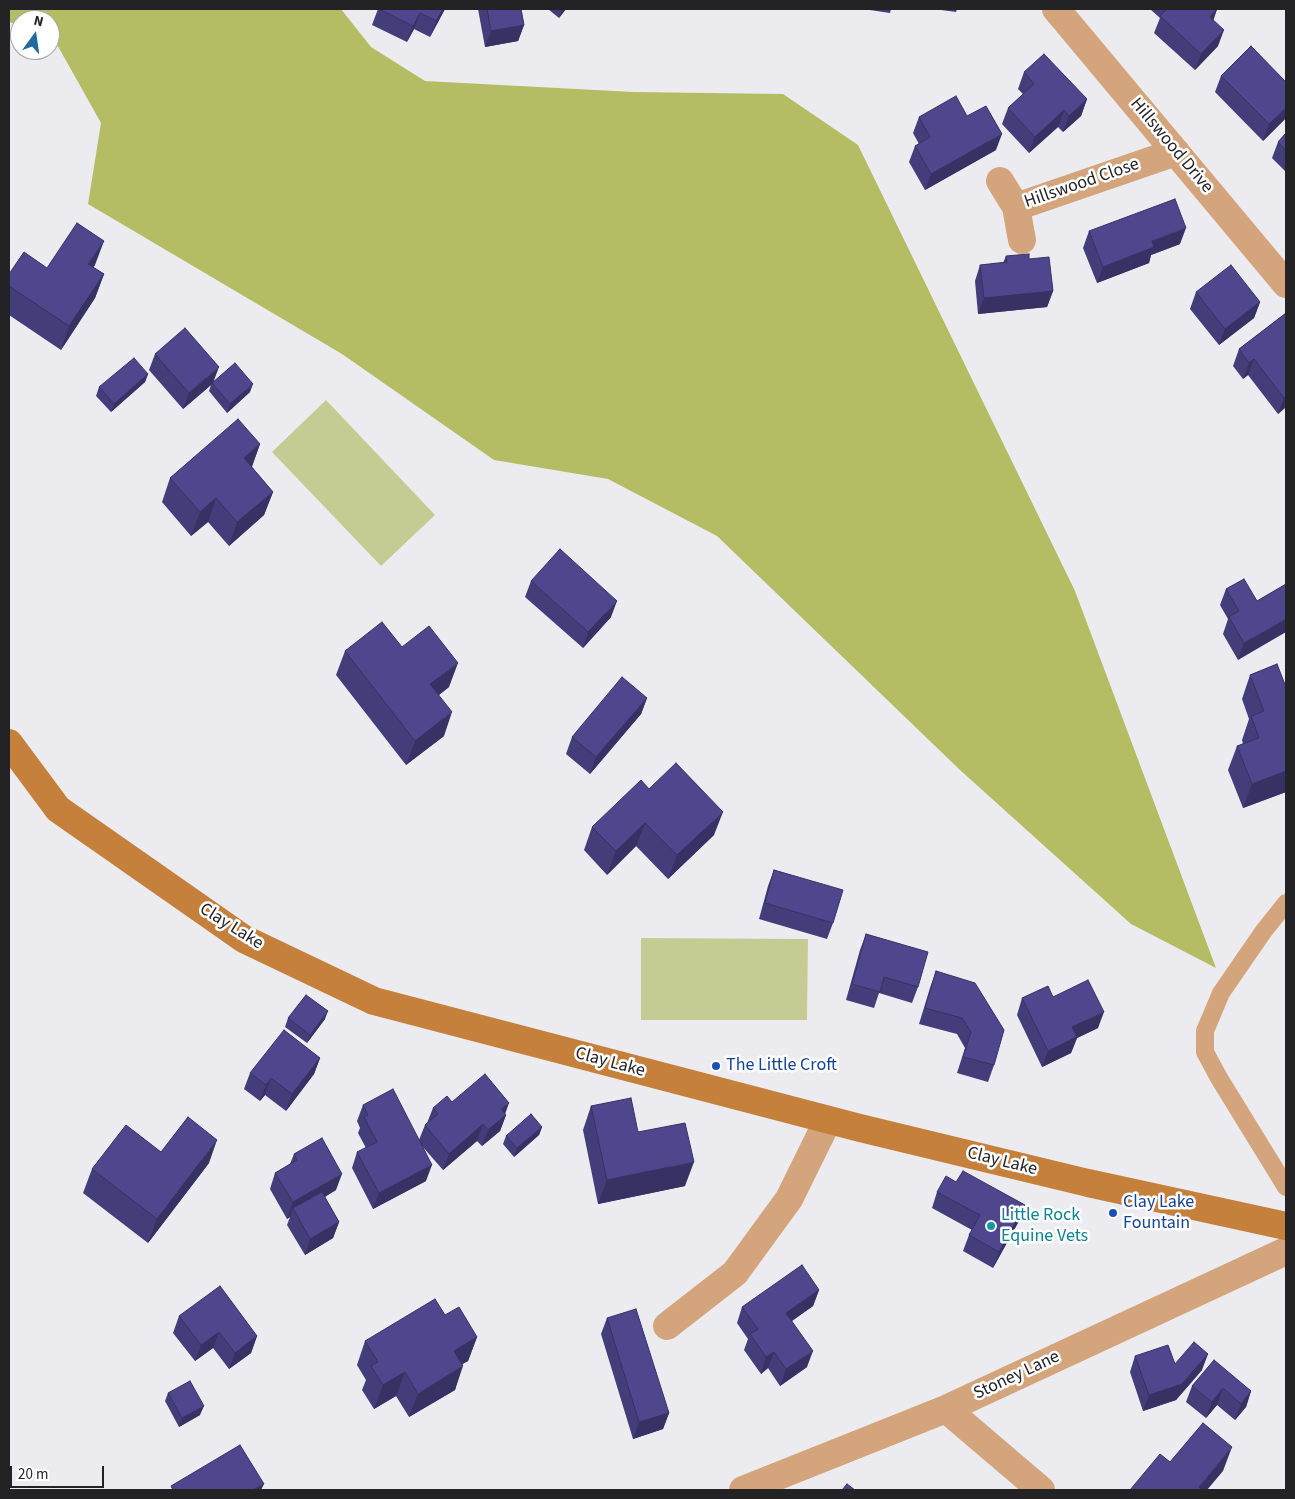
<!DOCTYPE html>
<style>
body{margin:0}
#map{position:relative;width:1295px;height:1499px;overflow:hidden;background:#ececf0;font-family:"Source Sans 3",sans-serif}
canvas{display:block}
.frame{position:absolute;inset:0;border:10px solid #232325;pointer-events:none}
.north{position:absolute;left:10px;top:10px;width:50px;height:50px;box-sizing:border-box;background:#fff;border:1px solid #a7a7a8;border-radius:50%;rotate:14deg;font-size:14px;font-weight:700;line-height:20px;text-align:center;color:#232325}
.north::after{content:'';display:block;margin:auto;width:18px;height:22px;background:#22699d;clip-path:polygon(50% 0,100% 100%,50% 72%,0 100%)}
.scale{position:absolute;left:10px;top:1466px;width:94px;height:22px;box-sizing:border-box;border:2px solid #232325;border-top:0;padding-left:6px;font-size:15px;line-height:18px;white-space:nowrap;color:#232325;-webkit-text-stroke:4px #fff;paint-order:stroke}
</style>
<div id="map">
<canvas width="1295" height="1499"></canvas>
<div class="frame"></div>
<div class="north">N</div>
<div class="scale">20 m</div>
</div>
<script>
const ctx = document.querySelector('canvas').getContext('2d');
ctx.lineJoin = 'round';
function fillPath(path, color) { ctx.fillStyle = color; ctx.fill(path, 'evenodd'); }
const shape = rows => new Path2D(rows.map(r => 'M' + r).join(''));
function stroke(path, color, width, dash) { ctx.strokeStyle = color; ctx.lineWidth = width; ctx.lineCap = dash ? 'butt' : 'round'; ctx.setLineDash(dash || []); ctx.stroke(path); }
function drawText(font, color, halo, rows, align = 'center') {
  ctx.font = font + ' "Source Sans 3",sans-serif'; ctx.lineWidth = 5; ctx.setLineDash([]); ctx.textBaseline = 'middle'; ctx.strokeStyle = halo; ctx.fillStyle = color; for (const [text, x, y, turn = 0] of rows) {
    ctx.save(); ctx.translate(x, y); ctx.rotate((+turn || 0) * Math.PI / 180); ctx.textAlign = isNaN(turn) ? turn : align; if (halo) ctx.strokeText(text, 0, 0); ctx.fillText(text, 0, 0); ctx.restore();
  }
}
const green = shape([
 [326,400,435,515,381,566,272,452],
 [641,938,808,939,807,1020,641,1020]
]);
const forest = shape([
 [9,9,341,9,371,47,425,81,633,92,783,94,858,145,1075,591,1216,968,1131,924,960,770,717,536,608,479,494,460,342,354,88,204,101,123,50,32,50,20,20,20,20,25,9,22]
]);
const service = shape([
 [1286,903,1263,932,1221,993,1205,1031,1205,1052,1219,1078,1286,1187]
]);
const minor = shape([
 [1056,9,1286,284],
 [1000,181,1016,207,1022,240],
 [1016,207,1176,152],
 [667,1326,735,1273,789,1199,828,1120],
 [946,1409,1041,1490],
 [743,1490,946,1409,1286,1251]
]);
const secondary = shape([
 [9,743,58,809,244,939,374,1001,860,1128,1088,1183,1286,1226]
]);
const wall = shape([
 [378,9,445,9,430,37,414,29,407,42,372,25],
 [478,9,521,9,524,25,518,41,485,47],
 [548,9,566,9,559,18],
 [863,9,891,9,890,13],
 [934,9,957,9,956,12],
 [1150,9,1217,9,1213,20,1218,46,1195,70,1154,33,1160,18],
 [1024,72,1087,99,1081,116,1063,132,1058,127,1029,153,1002,124,1008,108,1023,94,1018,89],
 [1221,76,1286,82,1286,118,1263,141,1215,92],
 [967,116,996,150,925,190,909,162,915,146,919,144,913,133,919,117],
 [1286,133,1286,172,1272,158,1278,142],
 [1089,231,1180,244,1151,255,1149,263,1097,283,1083,248],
 [1006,256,1029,259,1053,291,1047,307,978,314,975,281,980,265,1003,263],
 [95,265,93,267,104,274,95,298,61,350,9,315,9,274,47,268],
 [1196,292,1260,302,1254,318,1219,345,1190,309],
 [1286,313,1286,407,1278,414,1248,375,1243,379,1233,366,1239,349],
 [155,354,214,381,250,392,227,413,209,391,211,385,183,409,149,370],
 [148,374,145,382,111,412,96,396,99,387],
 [260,444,252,467,273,492,264,515,229,546,208,522,191,536,162,502,170,478],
 [531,581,611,617,583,648,525,597],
 [1286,584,1238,660,1223,634,1228,619,1220,605,1226,589,1257,601],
 [402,647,449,687,439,695,444,736,406,765,336,675,345,651],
 [1277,664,1286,792,1243,808,1228,770,1237,746,1243,744,1242,740,1249,719,1242,699,1250,675],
 [647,698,641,714,590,774,566,754,572,737],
 [649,789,714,835,668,879,636,846,607,875,584,850,592,827],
 [774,870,833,923,827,939,759,919,768,886],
 [866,934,918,987,912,1003,879,993,874,1008,846,1000,860,950],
 [936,971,994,1065,988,1082,957,1073,965,1048,957,1034,919,1024,930,988],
 [1053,997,1098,1028,1077,1038,1071,1053,1042,1067,1017,1015,1022,998],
 [288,1018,325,1019,307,1043,285,1027],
 [320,1058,314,1074,286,1111,265,1095,260,1101,244,1089,250,1073],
 [452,1102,505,1114,506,1115,500,1131,482,1146,477,1141,443,1170,422,1146,426,1181,373,1209,352,1168,357,1152,366,1148,358,1133,360,1128,357,1121,363,1105,419,1140,425,1125,427,1123,433,1108],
 [591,1106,638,1132,685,1186,598,1204,583,1130],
 [542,1127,539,1135,514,1157,503,1144,506,1136],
 [161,1152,209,1163,148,1243,83,1193,92,1169],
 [294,1154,336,1190,325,1197,339,1222,333,1238,305,1255,287,1225,290,1217,287,1219,270,1189,275,1173,290,1164],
 [956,1182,1019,1221,993,1268,963,1251,969,1235,972,1230,932,1208,937,1192],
 [819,1290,813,1306,792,1321,807,1367,780,1386,768,1368,761,1374,744,1350,748,1339,737,1323,742,1307],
 [445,1315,477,1337,468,1361,462,1364,455,1390,409,1417,396,1396,374,1409,362,1390,366,1380,357,1365,365,1341],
 [179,1316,257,1336,251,1353,229,1369,213,1348,195,1361,173,1333],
 [607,1318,669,1413,663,1429,633,1439,601,1334],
 [1135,1356,1175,1364,1202,1370,1176,1400,1143,1411,1130,1372],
 [1192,1386,1251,1391,1246,1407,1235,1420,1217,1405,1206,1418,1186,1402],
 [168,1393,200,1415,179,1427,165,1401]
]);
const shadedWall = shape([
 [443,9,445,9,430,37,436,21],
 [562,9,566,9,559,18],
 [1217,9,1212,25,1210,17],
 [420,13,414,29,407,42,413,26],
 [524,25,518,41,485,47,491,31],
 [1224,30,1218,46,1195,70,1201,54],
 [1087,99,1081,116,1063,132,1069,116],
 [1286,108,1286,118,1263,141,1269,124],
 [1064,110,1058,127,1029,153,1035,137],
 [1002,134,996,150,925,190,931,174],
 [1186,228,1180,244,1151,255,1149,263,1097,283,1103,267,1152,241],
 [104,241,95,265,80,288,88,264],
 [104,274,95,298,61,350,69,326],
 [1053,291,1047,307,978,314,984,298],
 [1260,302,1254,318,1219,345,1225,329],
 [1254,359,1248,375,1243,379,1249,363],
 [219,367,213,383,212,383,211,385,183,409,189,393],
 [148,374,145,382,111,412,114,404],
 [253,384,250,392,227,413,230,404],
 [1286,396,1286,407,1278,414,1284,398],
 [260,444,251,468,244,458],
 [273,492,264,515,229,546,237,522],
 [216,498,208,522,191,536,200,512],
 [617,601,611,617,583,648,588,632],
 [1286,619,1286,632,1238,660,1244,643],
 [458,663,449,687,422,708,430,684],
 [647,698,641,714,590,774,596,757],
 [452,712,444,736,406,765,415,741],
 [1286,771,1286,792,1243,808,1252,784],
 [723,812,714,835,668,879,677,855],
 [645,823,636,846,607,875,616,851],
 [328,1011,325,1019,307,1043,310,1035],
 [1104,1012,1098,1028,1077,1038,1071,1053,1042,1067,1048,1051,1072,1027],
 [320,1058,314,1074,286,1111,292,1094],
 [271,1078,265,1095,260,1101,266,1085],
 [509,1103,504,1117,506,1115,500,1131,482,1146,488,1130,501,1109],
 [483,1124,477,1141,443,1170,449,1154],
 [542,1127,539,1135,514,1157,517,1148],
 [217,1140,209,1163,148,1243,157,1219],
 [694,1162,685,1186,598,1204,607,1180],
 [432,1165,426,1181,373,1209,379,1193],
 [342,1174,336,1190,296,1213,293,1208,290,1217,287,1219,293,1202],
 [1025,1205,1019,1221,993,1268,999,1252],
 [339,1222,333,1238,305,1255,310,1239],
 [819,1290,813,1306,780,1329,786,1313],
 [219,1332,213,1348,195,1361,201,1345],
 [257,1336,251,1353,229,1369,235,1353],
 [477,1337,468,1361,445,1374,454,1351],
 [813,1351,807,1367,780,1386,786,1369],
 [774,1352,768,1368,761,1374,766,1357],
 [1208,1354,1202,1370,1176,1400,1143,1411,1149,1395],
 [463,1366,455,1390,409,1417,418,1394],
 [405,1372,396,1396,374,1409,383,1385],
 [1223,1388,1217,1405,1206,1418,1212,1402],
 [1251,1391,1246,1407,1235,1420,1241,1404],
 [204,1406,200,1415,179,1427,182,1418],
 [669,1413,663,1429,633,1439,639,1422],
 [1232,1447,1223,1471,1207,1490,1197,1490,1199,1487],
 [264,1484,261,1490,253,1490]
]);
const building = shape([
 [379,9,443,9,436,21,420,13,413,26,379,9],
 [487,9,521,9,524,25,491,31,487,9],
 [1167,9,1217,9,1210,17,1224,30,1201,54,1160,16,1167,9],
 [1251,46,1286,82,1286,108,1269,124,1221,76,1251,46],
 [1044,54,1087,99,1069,116,1064,110,1035,137,1008,108,1034,84,1024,72,1044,54],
 [956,96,967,116,986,106,1002,134,931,174,915,146,930,137,919,117,956,96],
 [1286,133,1286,150,1278,142,1286,133],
 [1175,199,1186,228,1152,241,1154,247,1103,267,1089,231,1175,199],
 [77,223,104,241,88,264,104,274,69,326,9,286,9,274,24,252,47,268,77,223],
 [1029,254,1029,259,1049,257,1053,291,984,298,980,265,1007,262,1006,256,1029,254],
 [1231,265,1260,302,1225,329,1196,292,1231,265],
 [1286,313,1286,396,1284,398,1254,359,1249,363,1239,349,1286,313],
 [185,328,219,367,189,393,155,354,185,328],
 [134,358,148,374,114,404,99,387,134,358],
 [235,363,253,384,230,404,212,383,235,363],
 [238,419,260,444,244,458,273,492,237,522,216,498,200,512,170,478,238,419],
 [560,549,617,601,588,632,531,581,560,549],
 [1244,579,1257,601,1286,584,1286,619,1244,643,1229,617,1239,611,1226,589,1244,579],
 [382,622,402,647,429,626,458,663,430,684,452,712,415,741,345,651,382,622],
 [1277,664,1286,687,1286,771,1252,784,1237,746,1259,738,1251,716,1264,711,1250,675,1277,664],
 [622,677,647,698,596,757,572,737,622,677],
 [676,763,723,812,677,855,645,823,616,851,592,827,641,780,649,789,676,763],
 [774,870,843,890,833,923,765,903,774,870],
 [866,934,928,952,918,987,884,977,880,992,852,984,866,934],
 [936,971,975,983,1004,1030,994,1065,963,1057,971,1032,962,1018,925,1008,936,971],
 [1088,980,1104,1012,1072,1027,1077,1037,1048,1051,1022,998,1048,986,1053,997,1088,980],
 [306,995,328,1011,310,1035,288,1018,306,995],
 [284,1030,320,1058,292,1094,271,1078,266,1085,250,1073,284,1030],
 [485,1074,509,1103,501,1109,506,1115,488,1130,483,1124,449,1154,425,1125,438,1114,433,1108,447,1096,452,1102,485,1074],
 [393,1089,432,1165,379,1193,357,1152,377,1142,364,1117,368,1115,363,1105,393,1089],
 [631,1098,638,1132,685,1123,694,1162,607,1180,591,1106,631,1098],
 [531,1114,542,1127,517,1148,506,1136,531,1114],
 [188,1117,217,1140,157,1219,92,1169,126,1125,161,1152,188,1117],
 [322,1138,342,1174,293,1202,275,1173,297,1160,294,1154,322,1138],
 [963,1171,1025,1205,999,1252,969,1235,980,1215,937,1192,946,1176,956,1182,963,1171],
 [322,1192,339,1222,310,1239,293,1208,322,1192],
 [802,1265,819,1290,786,1313,813,1351,786,1369,774,1352,766,1357,750,1334,758,1329,742,1307,802,1265],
 [220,1286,257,1336,235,1353,219,1332,201,1345,179,1316,220,1286],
 [435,1299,445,1315,459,1307,477,1337,454,1351,463,1366,418,1394,405,1372,383,1385,371,1366,378,1362,365,1341,435,1299],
 [636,1309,669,1413,639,1422,607,1318,636,1309],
 [1194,1342,1208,1354,1182,1384,1149,1395,1135,1356,1168,1345,1175,1364,1194,1342],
 [1214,1360,1251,1391,1241,1404,1223,1388,1212,1402,1192,1386,1214,1360],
 [190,1381,204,1406,182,1418,168,1393,190,1381],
 [1203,1423,1232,1447,1199,1487,1203,1490,1130,1490,1160,1454,1170,1462,1203,1423],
 [240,1445,264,1484,253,1490,173,1490,171,1486,240,1445],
 [847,1484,855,1490,842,1490,847,1484]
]);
const markers = [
 [716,1066,5,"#1a4fb4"],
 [1113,1213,5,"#1a4fb4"],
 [991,1226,5,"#0f9aa8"]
];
const streetNames = [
 ["Hillswood Drive",1171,146,50],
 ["Hillswood Close",1082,184,-19],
 ["Clay Lake",231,927,32],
 ["Clay Lake",610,1063,15],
 ["Clay Lake",1002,1162,14],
 ["Stoney Lane",1017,1376,-25]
];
const transitNames = [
 ["The Little Croft",726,1066],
 ["Clay Lake",1123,1203],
 ["Fountain",1123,1224]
];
const cultureNames = [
 ["Little Rock",1001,1216],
 ["Equine Vets",1001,1237]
];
fillPath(green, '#c5cc93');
fillPath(forest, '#b4bd63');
stroke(service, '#d4a57c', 18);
stroke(minor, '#d4a57c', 28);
stroke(secondary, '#c5803c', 28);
fillPath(wall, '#453c7a');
fillPath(shadedWall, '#383163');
fillPath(building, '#50468e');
stroke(building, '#383163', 1);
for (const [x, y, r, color] of markers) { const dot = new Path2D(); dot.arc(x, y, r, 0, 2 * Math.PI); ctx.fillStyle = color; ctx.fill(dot); stroke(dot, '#fff', 2); }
drawText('18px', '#232325', '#fff', streetNames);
drawText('18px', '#164399', '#fff', transitNames, 'left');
drawText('18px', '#0d838f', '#fff', cultureNames, 'left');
</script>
